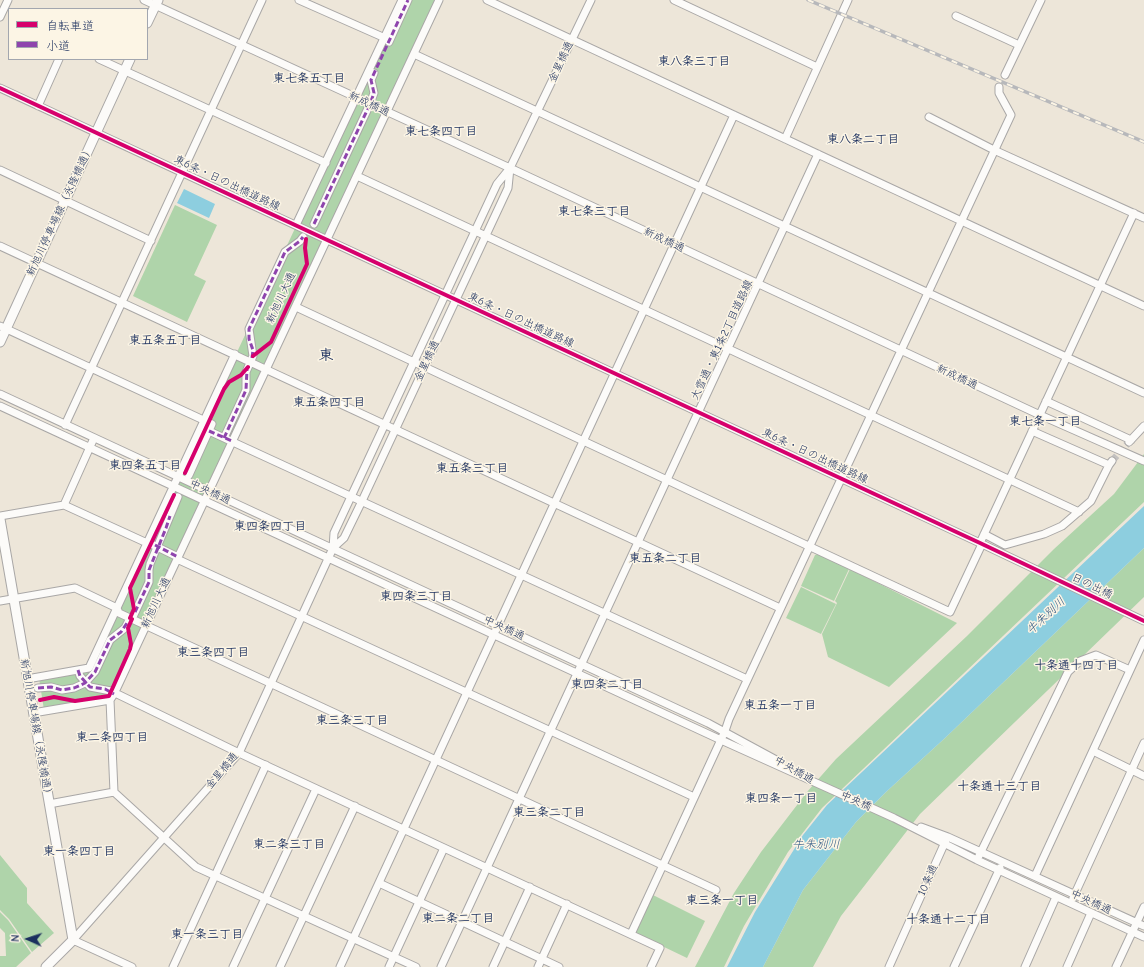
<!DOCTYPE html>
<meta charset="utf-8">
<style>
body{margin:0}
#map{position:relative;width:1144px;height:967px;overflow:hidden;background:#ede6d9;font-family:"Comic Neue","Klee One",sans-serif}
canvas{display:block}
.legend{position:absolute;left:8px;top:8px;width:140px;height:52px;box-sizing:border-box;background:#fcf5e5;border:1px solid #a2a6af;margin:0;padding:5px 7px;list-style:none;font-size:12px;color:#1b2f5e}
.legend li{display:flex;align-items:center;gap:8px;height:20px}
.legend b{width:20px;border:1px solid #a2a6af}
.north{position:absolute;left:8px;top:919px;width:40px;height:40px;-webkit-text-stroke:3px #fcf5e5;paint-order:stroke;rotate:273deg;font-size:11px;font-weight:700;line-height:16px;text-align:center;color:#1b2f5e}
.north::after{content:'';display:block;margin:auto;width:14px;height:18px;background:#1b2f5e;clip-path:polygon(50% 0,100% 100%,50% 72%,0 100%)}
</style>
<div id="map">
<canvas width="1144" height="967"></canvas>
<ul class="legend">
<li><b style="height:5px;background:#d6006c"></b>自転車道</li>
<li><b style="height:5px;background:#8e44ad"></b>小道</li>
</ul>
<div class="north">N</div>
</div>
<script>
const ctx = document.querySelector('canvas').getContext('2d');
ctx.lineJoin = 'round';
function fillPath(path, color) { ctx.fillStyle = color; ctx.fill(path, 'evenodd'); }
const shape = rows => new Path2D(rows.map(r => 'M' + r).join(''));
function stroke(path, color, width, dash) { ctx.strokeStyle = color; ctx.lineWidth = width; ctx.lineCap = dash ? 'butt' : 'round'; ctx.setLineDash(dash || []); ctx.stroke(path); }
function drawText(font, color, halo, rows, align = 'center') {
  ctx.font = font + ' "Comic Neue","Klee One",sans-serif'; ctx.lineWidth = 3; ctx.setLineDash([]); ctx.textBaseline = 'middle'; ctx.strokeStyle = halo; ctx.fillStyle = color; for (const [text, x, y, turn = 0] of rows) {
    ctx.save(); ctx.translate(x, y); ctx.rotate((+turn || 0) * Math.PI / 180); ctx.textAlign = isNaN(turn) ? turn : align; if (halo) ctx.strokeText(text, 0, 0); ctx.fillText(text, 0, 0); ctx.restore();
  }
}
const green = shape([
 [402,0,439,0,110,700,44,710,39,678,89,668],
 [175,205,217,225,194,275,206,281,187,322,133,296],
 [1144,454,1144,502,822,808,788,852,744,926,724,967,695,967,734,893,761,852,807,792,836,759,967,636,1054,549,1114,494],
 [1144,548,1144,597,920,814,841,916,813,967,763,967,803,890,856,822,886,792,945,738],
 [818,554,849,569,834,601,801,586,815,555],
 [850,569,957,623,889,687,828,657,822,634,837,603,835,601],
 [801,587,836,604,821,634,786,618],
 [0,855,27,888,27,903,54,933,32,952,9,919,0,910],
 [653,895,705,921,687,958,635,933],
 [0,912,8,920,31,953,16,967,0,967,0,956,6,956,5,933,0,928]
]);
const water = shape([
 [184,189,215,204,209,218,177,203],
 [1144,506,1144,548,945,738,886,792,856,822,803,890,763,967,727,967,755,912,803,835,827,805]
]);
const minorTunnel = shape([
 [1112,461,1129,442]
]);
const minor = shape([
 [144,0,510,168,1040,415,1144,461],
 [299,0,385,38],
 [487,0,1144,306],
 [674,0,817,67],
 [956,16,1019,45],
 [0,17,8,0],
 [389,42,408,0],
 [414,54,1144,393],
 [99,59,326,163],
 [1005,75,1041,0],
 [0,88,980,543,1144,621],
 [38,106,59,59],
 [929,117,994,150,1144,218],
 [785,139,848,0],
 [0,170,151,241],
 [357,176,1079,512],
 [314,224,370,104,374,93,371,80,374,73],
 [296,225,402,0],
 [0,246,780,608],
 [296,307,950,612,982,544],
 [0,326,212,424,189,475],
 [0,394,708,723,780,762],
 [1046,401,1131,440],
 [0,406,721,740,894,818,977,860,1144,937],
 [65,425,262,0],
 [209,431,747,679],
 [1032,431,1109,465],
 [224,438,246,390,246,372,253,356,249,329,285,252,300,241,303,237],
 [1129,442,1144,426],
 [64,505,94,438],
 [0,516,64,505,147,543],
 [984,534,1005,545,1044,534,1062,526,1091,501,1109,465,1112,461],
 [147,542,178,557],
 [980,543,1134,213],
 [333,548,344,538,362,501,508,188,510,168],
 [177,559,694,797],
 [0,601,75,588,117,608,119,613,716,890],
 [132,619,149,582,149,570,150,564,178,497],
 [78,670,80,676,90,687,111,691,239,753,660,948,651,967],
 [27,679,89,668,235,354],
 [38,688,51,687,62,690,74,688,85,683,95,672,110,640,125,628,130,618],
 [110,700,114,792,196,867,416,967],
 [33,713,110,700,114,694,439,0],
 [1093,751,1144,776],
 [49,804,114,792],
 [921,827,948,837,1144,926],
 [977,860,1068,672,1080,661,1096,655,1130,670],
 [1035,876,1144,640],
 [379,883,559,967],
 [1073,898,1144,743],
 [631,934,725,731,729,719,1011,115,999,93,999,87],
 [132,967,73,940,239,753,333,548,334,533,497,184,510,168,591,0],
 [173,967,266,765],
 [233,967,316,789],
 [280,967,355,806],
 [340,967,734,115],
 [389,967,444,848],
 [441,967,818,154],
 [493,967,530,887],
 [538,967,567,904],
 [889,967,946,840],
 [954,967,1000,868],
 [1025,967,1056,897],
 [1067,967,1091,913],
 [1116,967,1144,907]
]);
const major = shape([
 [147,23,158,0],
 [0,342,130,59],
 [0,519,73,940,46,967]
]);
const rail = shape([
 [808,0,1144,142]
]);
const quiet = shape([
 [314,224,370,104,374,93,371,80,408,0],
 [252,358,253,350,249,339,249,329,285,252,300,241,303,237],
 [209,431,232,441],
 [224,438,246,390,247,369],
 [155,545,178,557],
 [135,612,149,582,149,570,166,528,170,516],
 [78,670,80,676,90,687,105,689,114,694],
 [38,688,51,687,62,690,74,688,85,683,95,672,110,640,121,632,127,623]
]);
const cycleway = shape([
 [0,88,980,543,1144,621],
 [253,356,271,342,307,264,305,248,306,239],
 [185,473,224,389,229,382,241,375,248,367],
 [130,618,134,609,130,588,174,495],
 [40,700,54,697,75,701,109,696,130,649,131,644,128,628,132,619]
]);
const streetNames = [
 ["金星橋通",561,62,-65],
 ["新成橋通",369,104,25],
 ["東6条・日の出橋道路線",227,183,25],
 ["新旭川停車場線（永隆橋通）",60,211,-65],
 ["新成橋通",664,240,25],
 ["新旭川大通",281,298,-65],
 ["東6条・日の出橋道路線",521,320,25],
 ["大雪通・東1条2丁目道路線",722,340,-65],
 ["金星橋通",427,361,-65],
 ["新成橋通",957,377,25],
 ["東6条・日の出橋道路線",815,456,25],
 ["中央橋通",210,492,25],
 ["日の出橋",1092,586,26],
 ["新旭川大通",156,603,-65],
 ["中央橋通",504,628,25],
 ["新旭川停車場線（永隆橋通）",36,729,80],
 ["中央橋通",794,770,30],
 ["金星橋通",222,771,-50],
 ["中央橋",856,801,24],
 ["10条通",928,880,-66],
 ["中央橋通",1091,902,25]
];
const neighbourhoodNames = [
 ["東八条三丁目",694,62],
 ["東七条五丁目",309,79],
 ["東七条四丁目",441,132],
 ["東八条二丁目",863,140],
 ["東七条三丁目",594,212],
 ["東五条五丁目",165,341],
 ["東五条四丁目",329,403],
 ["東七条一丁目",1045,422],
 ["東四条五丁目",145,466],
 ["東五条三丁目",472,469],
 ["東四条四丁目",270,527],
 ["東五条二丁目",665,559],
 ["東四条三丁目",416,597],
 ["東三条四丁目",213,653],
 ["十条通十四丁目",1076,666],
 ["東四条二丁目",607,685],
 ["東五条一丁目",780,706],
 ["東三条三丁目",352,721],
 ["東二条四丁目",112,738],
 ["十条通十三丁目",999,787],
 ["東四条一丁目",781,799],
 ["東三条二丁目",549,813],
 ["東二条三丁目",289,845],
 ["東一条四丁目",79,852],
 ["東三条一丁目",722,901],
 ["東二条二丁目",458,919],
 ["十条通十二丁目",948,920],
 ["東一条三丁目",207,935]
];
const waterNames = [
 ["牛朱別川",1046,616,-43],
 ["牛朱別川",816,845]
];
const districtNames = [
 ["東",326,356]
];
fillPath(green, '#afd4aa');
fillPath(water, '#8dcedf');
stroke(minorTunnel, '#c3c1c0', 7, [7, 3.5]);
stroke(minor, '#a9a7a6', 9);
stroke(major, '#a9a7a6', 11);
stroke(minor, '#fcfbf9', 7);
stroke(major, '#fcfbf9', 9);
stroke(rail, '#b7b8bb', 3.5);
stroke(rail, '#fcf5e5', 2, [6]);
stroke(quiet, '#8e44ad', 3, [6, 3]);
stroke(cycleway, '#d6006c', 4);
drawText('11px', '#1b2f5e', '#fcf5e5', streetNames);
drawText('bold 12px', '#1b2f5e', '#fcf5e5', neighbourhoodNames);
drawText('italic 12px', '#315b86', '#fcf5e5', waterNames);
drawText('bold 15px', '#1b2f5e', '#fcf5e5', districtNames);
</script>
